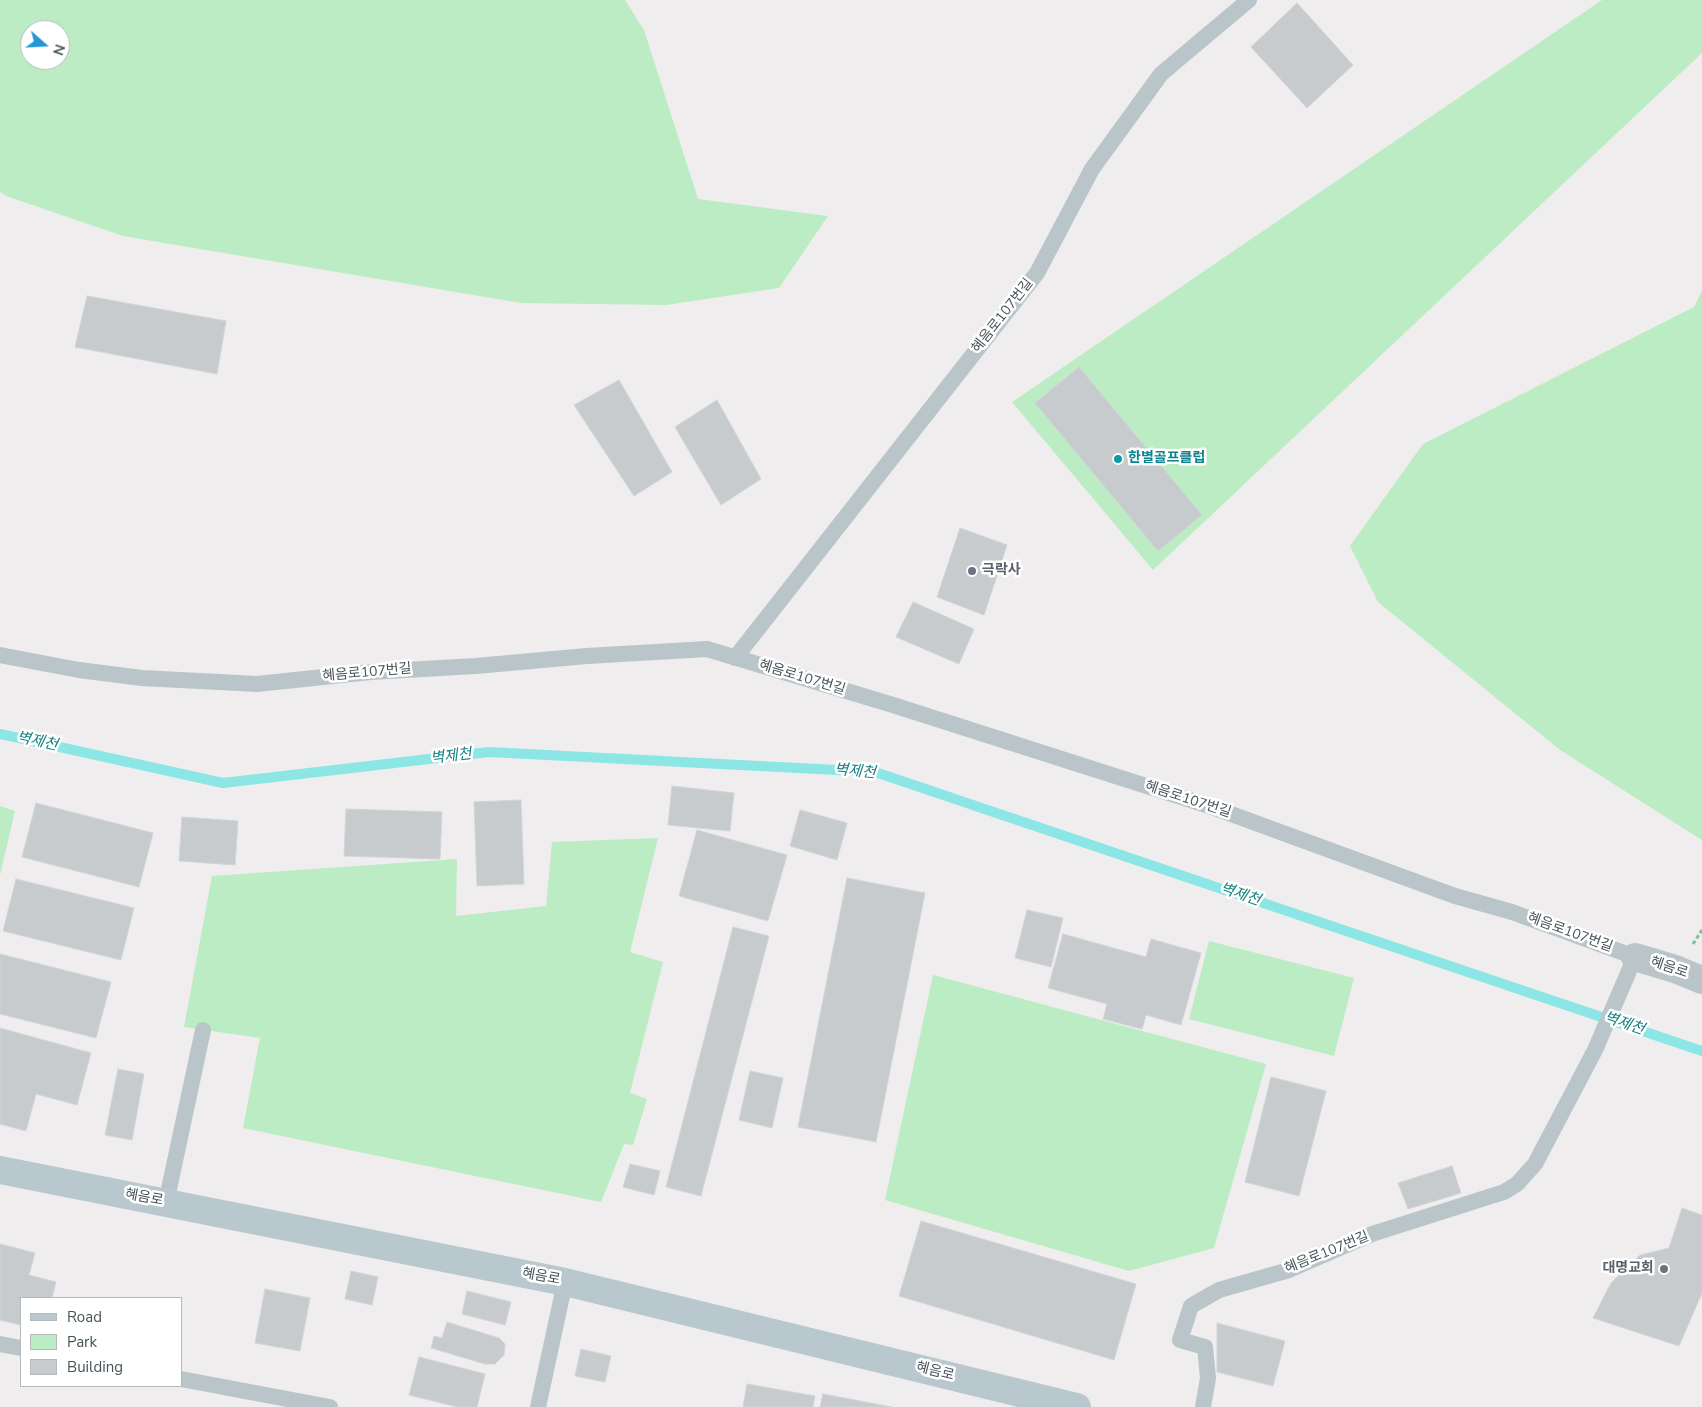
<!DOCTYPE html>
<meta charset="utf-8">
<style>
body{margin:0}
#map{position:relative;width:1702px;height:1407px;overflow:hidden;background:#efeded;font-family:"Nunito Sans",sans-serif}
canvas{display:block}
.legend{position:absolute;left:20px;top:1297px;width:162px;height:90px;box-sizing:border-box;background:#fff;border:1px solid #b5bbbd;margin:0;padding:6px 9px;list-style:none;font-size:15px;color:#465459}
.legend li{display:flex;align-items:center;gap:10px;height:25px}
.legend b{width:25px;border:1px solid #b5bbbd}
.north{position:absolute;left:20px;top:20px;width:50px;height:50px;box-sizing:border-box;background:#fff;border:1px solid #b5bbbd;border-radius:50%;rotate:109deg;font-size:14px;font-weight:700;line-height:20px;text-align:center;color:#465459}
.north::after{content:'';display:block;margin:auto;width:18px;height:22px;background:#2297d4;clip-path:polygon(50% 0,100% 100%,50% 72%,0 100%)}
</style>
<div id="map">
<canvas width="1702" height="1407"></canvas>
<ul class="legend">
<li><b style="height:6px;background:#b9c8ce"></b>Road</li>
<li><b style="height:14px;background:#bcecc4"></b>Park</li>
<li><b style="height:14px;background:#c7cbce"></b>Building</li>
</ul>
<div class="north">N</div>
</div>
<script>
const ctx = document.querySelector('canvas').getContext('2d');
ctx.lineJoin = 'round';
function fillPath(path, color) { ctx.fillStyle = color; ctx.fill(path, 'evenodd'); }
const shape = rows => new Path2D(rows.map(r => 'M' + r).join(''));
function stroke(path, color, width, dash) { ctx.strokeStyle = color; ctx.lineWidth = width; ctx.lineCap = dash ? 'butt' : 'round'; ctx.setLineDash(dash || []); ctx.stroke(path); }
function drawText(font, color, halo, rows, align = 'center') {
  ctx.font = font + ' "Nunito Sans","Noto Sans KR",sans-serif'; ctx.lineWidth = 5; ctx.setLineDash([]); ctx.textBaseline = 'middle'; ctx.strokeStyle = halo; ctx.fillStyle = color; for (const [text, x, y, turn = 0] of rows) {
    ctx.save(); ctx.translate(x, y); ctx.rotate((+turn || 0) * Math.PI / 180); ctx.textAlign = isNaN(turn) ? turn : align; if (halo) ctx.strokeText(text, 0, 0); ctx.fillText(text, 0, 0); ctx.restore();
  }
}
const green = shape([
 [0,0,625,0,644,30,698,199,828,216,779,288,666,305,521,303,123,236,6,196,0,192],
 [30,30,60,30,60,60,30,60],
 [1602,0,1702,0,1702,53,1153,570,1012,402],
 [1702,291,1702,840,1560,750,1378,602,1350,546,1423,444,1694,307],
 [0,806,15,811,0,875],
 [658,838,630,952,663,962,630,1093,647,1099,633,1145,624,1144,601,1202,243,1128,260,1038,184,1027,212,876,457,859,456,916,546,906,552,842],
 [1209,941,1354,978,1334,1056,1189,1019],
 [933,975,1266,1064,1214,1248,1129,1271,885,1200]
]);
const stream = shape([
 [0,734,223,783,489,752,875,772,1702,1051]
]);
const building = shape([
 [1297,3,1353,65,1307,108,1251,47,1297,3],
 [87,296,226,321,217,374,75,347,87,296],
 [1079,367,1202,515,1158,551,1035,403,1079,367],
 [619,380,672,472,634,496,574,405,619,380],
 [717,400,761,479,721,505,675,427,717,400],
 [960,528,1007,545,984,615,937,597,960,528],
 [913,602,974,629,959,664,896,637,913,602],
 [672,786,734,793,730,831,668,825,672,786],
 [521,800,524,884,477,886,474,802,521,800],
 [36,803,153,833,139,887,22,857,36,803],
 [346,809,442,812,440,859,344,856,346,809],
 [800,810,847,823,837,860,790,846,800,810],
 [182,817,238,821,235,865,179,861,182,817],
 [697,830,787,855,768,921,679,896,697,830],
 [847,878,925,893,876,1142,798,1127,847,878],
 [16,879,134,908,121,960,3,931,16,879],
 [1027,910,1063,918,1051,967,1015,958,1027,910],
 [733,927,769,936,701,1196,666,1187,733,927],
 [1063,934,1146,957,1151,939,1201,953,1181,1025,1146,1015,1142,1029,1103,1019,1107,1004,1048,988,1063,934],
 [0,954,111,982,96,1038,0,1014,0,954],
 [0,1028,91,1053,77,1105,36,1094,26,1131,0,1124,0,1028],
 [118,1069,144,1074,132,1140,105,1135,118,1069],
 [750,1071,783,1078,772,1128,739,1120,750,1071],
 [1271,1077,1326,1091,1299,1196,1245,1182,1271,1077],
 [630,1164,660,1171,654,1195,623,1187,630,1164],
 [1452,1166,1461,1193,1408,1209,1398,1183,1452,1166],
 [1682,1208,1702,1215,1702,1293,1679,1346,1593,1318,1611,1283,1640,1255,1669,1248,1682,1208],
 [921,1221,1136,1284,1114,1360,899,1296,921,1221],
 [0,1244,35,1253,29,1275,56,1282,52,1298,21,1298,21,1325,0,1320,0,1244],
 [351,1271,378,1277,372,1305,345,1299,351,1271],
 [265,1289,310,1298,300,1351,255,1343,265,1289],
 [467,1291,511,1302,505,1325,462,1314,467,1291],
 [447,1322,499,1338,505,1344,504,1355,495,1364,485,1364,431,1348,434,1336,442,1338,447,1322],
 [1217,1323,1285,1341,1273,1386,1217,1372,1217,1323],
 [581,1349,611,1356,605,1382,575,1376,581,1349],
 [419,1357,485,1374,477,1407,458,1407,409,1395,419,1357],
 [747,1384,815,1396,813,1407,743,1407,747,1384],
 [823,1394,892,1407,820,1407,823,1394]
]);
const path = shape([
 [1693,944,1702,930]
]);
const lane = shape([
 [0,655,79,670,142,678,257,684,371,672,476,666,587,656,707,649,893,705,1212,807,1455,896,1512,912,1635,957,1595,1050,1535,1164,1517,1184,1504,1192,1372,1234,1289,1270,1219,1290,1191,1306,1180,1340,1205,1347,1208,1378,1203,1407],
 [735,658,1037,273,1092,169,1161,74,1249,0],
 [166,1203,203,1030],
 [0,1344,21,1348],
 [181,1379,330,1407],
 [538,1407,565,1282]
]);
const street = shape([
 [1635,957,1675,969,1702,980]
]);
const secondary = shape([
 [0,1170,565,1282,1077,1407]
]);
const markers = [
 [1118,459,5,"#0f9aa8"],
 [972,571,5,"#6b7280"],
 [1664,1269,5,"#6b7280"]
];
const streetNames = [
 ["혜음로107번길",1003,316,-52],
 ["혜음로107번길",367,673,-5],
 ["혜음로107번길",802,678,17],
 ["혜음로107번길",1188,800,18],
 ["혜음로107번길",1570,933,20],
 ["혜음로",1669,968,19],
 ["혜음로",144,1198,11],
 ["혜음로107번길",1327,1253,-22],
 ["혜음로",541,1277,11],
 ["혜음로",935,1372,14]
];
const cultureNames = [
 ["한별골프클럽",1128,459]
];
const worshipNames = [
 ["극락사",982,571],
 ["대명교회",1654,1269,"right"]
];
const waterNames = [
 ["벽제천",37,742,12],
 ["벽제천",451,757,-7],
 ["벽제천",855,772,5],
 ["벽제천",1240,895,19],
 ["벽제천",1624,1024,19]
];
fillPath(green, '#bcecc4');
stroke(stream, '#8ce6e5', 10);
fillPath(building, '#c7cbce');
stroke(building, '#d1d5d8', 1);
stroke(path, '#76c78d', 3, [4, 2.5]);
stroke(lane, '#b9c5c9', 16);
stroke(street, '#b9c5c9', 28);
stroke(secondary, '#b9c8ce', 28);
for (const [x, y, r, color] of markers) { const dot = new Path2D(); dot.arc(x, y, r, 0, 2 * Math.PI); ctx.fillStyle = color; ctx.fill(dot); stroke(dot, '#fff', 2); }
drawText('14px', '#465459', '#fff', streetNames);
drawText('bold 14px', '#0d838f', '#fff', cultureNames, 'left');
drawText('bold 14px', '#5b616d', '#fff', worshipNames, 'left');
drawText('italic 15px', '#138281', '#fff', waterNames);
</script>
